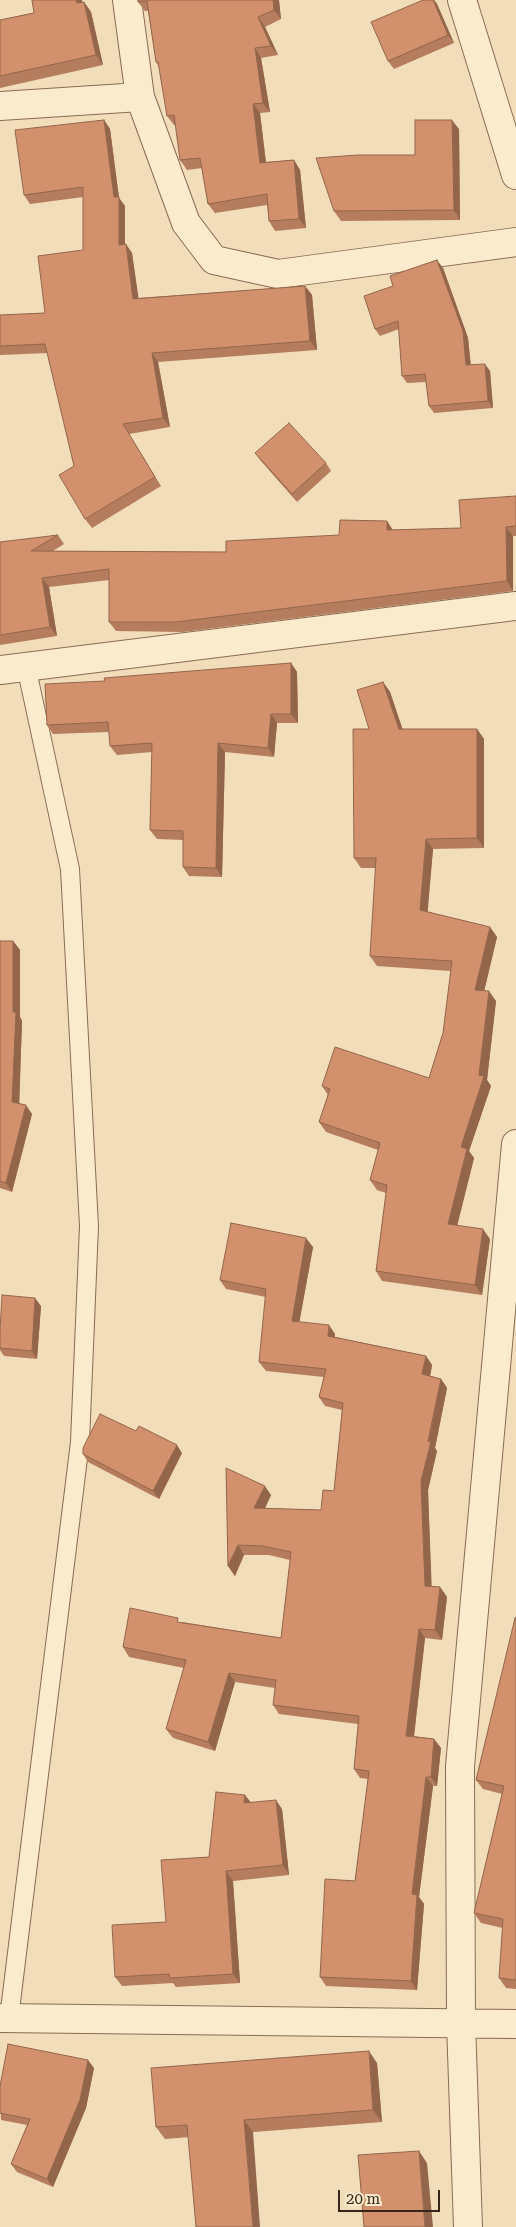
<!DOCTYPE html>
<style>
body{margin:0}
#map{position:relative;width:516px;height:2227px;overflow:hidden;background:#f1ddba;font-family:"Roboto Serif",serif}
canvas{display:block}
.scale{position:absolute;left:338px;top:2190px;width:102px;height:22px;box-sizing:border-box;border:2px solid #362619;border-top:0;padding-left:6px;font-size:15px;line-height:18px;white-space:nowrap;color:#362619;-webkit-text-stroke:4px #f8e8ca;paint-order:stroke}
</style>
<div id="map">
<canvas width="516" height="2227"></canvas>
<div class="scale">20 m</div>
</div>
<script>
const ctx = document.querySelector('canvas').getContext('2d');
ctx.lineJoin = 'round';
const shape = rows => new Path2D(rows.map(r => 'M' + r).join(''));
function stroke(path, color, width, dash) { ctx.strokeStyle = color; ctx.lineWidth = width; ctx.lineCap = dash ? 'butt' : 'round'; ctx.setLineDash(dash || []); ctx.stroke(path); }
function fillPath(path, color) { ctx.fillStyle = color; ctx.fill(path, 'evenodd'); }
const lane = shape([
 [9,2018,80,1442,89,1226,70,869,26,666]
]);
const street = shape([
 [127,0,140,97,186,223,214,260,278,274,516,242],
 [462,0,516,175],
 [0,106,140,97],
 [0,670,516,606],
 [0,2018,516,2024],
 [468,2227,461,2023,460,1766,516,1144]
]);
const wall = shape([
 [138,0,279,0,281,19,265,27,278,55,261,58,270,112,260,113,266,162,294,160,300,170,306,228,275,231,269,221,267,205,215,213,208,204,202,168,187,170,180,160,176,125,174,125,167,116,159,67,156,62,148,11,145,11,138,2],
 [423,0,434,0,437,4,454,43,394,69,388,61],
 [84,2,91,12,103,65,0,88,0,20],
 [104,120,110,129,119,198,125,206,125,244,132,253,138,298,305,286,312,295,317,350,158,362,170,427,129,434,161,486,92,528,85,519,74,466,48,353,0,355,0,315,45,313,83,250,83,197,30,204,24,195],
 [459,129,460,220,341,221,334,211,415,155],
 [443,268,468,338,471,365,490,371,493,408,434,413,429,406,426,382,407,383,402,376,399,329,380,336,375,329],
 [255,453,326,463,331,471,297,502,261,461],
 [516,496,516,536,513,536,513,591,183,632,116,631,109,622,109,580,49,587,57,636,0,645,0,542,58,535,64,544,53,551,226,552,339,535,387,521,393,530,461,528],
 [291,663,297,672,298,723,277,723,274,757,225,752,222,877,189,876,183,867,183,840,157,839,150,830,152,752,117,755,110,746,109,732,53,734,47,725,105,681],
 [383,682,390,692,402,729,477,729,484,739,484,848,433,849,427,912,490,927,497,937,484,991,496,1001,487,1080,491,1086,469,1151,474,1158,457,1226,490,1239,482,1295,382,1281,376,1271,386,1193,377,1190,370,1180,378,1150,326,1132,319,1122,328,1095,322,1086,429,1078,443,1033,451,971,377,966,370,956,376,868,361,868,354,858,369,729],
 [0,941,13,941,20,950,20,1017,22,1021,19,1103,32,1114,12,1192,0,1188],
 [313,1247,299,1322,335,1334,335,1337,426,1356,432,1365,430,1376,441,1379,447,1388,435,1448,437,1451,428,1490,431,1586,440,1587,447,1597,442,1640,425,1638,414,1736,434,1739,441,1748,437,1786,433,1786,419,1897,424,1904,417,1990,326,1986,320,1977,355,1881,368,1779,360,1778,354,1769,358,1724,279,1714,273,1705,275,1688,235,1682,215,1751,173,1738,166,1729,184,1668,129,1657,123,1647,182,1622,281,1638,290,1560,269,1555,244,1555,235,1576,228,1566,226,1468,271,1495,265,1508,321,1510,334,1491,342,1410,325,1406,319,1397,324,1377,266,1371,259,1362,266,1297,226,1289,220,1280],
 [41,1306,37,1359,4,1356,0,1350,0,1330],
 [182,1453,159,1499,88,1462,83,1454],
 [516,1618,516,1989,506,1988,499,1978,503,1928,481,1923,474,1913,502,1794,483,1789,476,1780],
 [245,1795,250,1802,282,1809,289,1875,233,1881,240,1983,176,1987,173,1983,122,1986,115,1977,166,1922,209,1857],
 [377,2063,382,2122,165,2139,156,2127],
 [94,2068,86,2108,53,2187,17,2172,11,2164,27,2125,1,2120,0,2086]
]);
const shadedWall = shape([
 [76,0,82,0,84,13,77,3],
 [273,0,279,0,281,19,274,10],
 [433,0,434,0,437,4,454,43,448,35],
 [84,2,91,12,103,65,96,55],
 [258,17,265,27,278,55,271,46],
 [255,48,261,58,270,112,263,103],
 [253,104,260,113,267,172,260,163],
 [104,120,110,129,119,198,125,206,125,254,119,245,114,197],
 [452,120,459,129,460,220,454,210],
 [294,160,300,170,306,228,299,219],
 [126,244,132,253,140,308,133,299],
 [437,260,443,268,468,338,471,372,466,365],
 [305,286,312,295,317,350,310,341],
 [152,353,158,362,170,427,163,418],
 [485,364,490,371,493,408,488,401],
 [387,521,393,531,387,530],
 [506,527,513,536,513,591,507,581],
 [42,578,49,587,57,636,50,627],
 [291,663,297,672,298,723,291,714],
 [383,682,390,692,406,739,399,729],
 [271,714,277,723,274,757,268,748],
 [477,729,484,739,484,848,477,838],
 [218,743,225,752,222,877,216,868],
 [426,839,433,849,427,920,420,910],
 [490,927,497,937,482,1000,475,990],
 [13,941,20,950,20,1017,22,1021,19,1111,12,1102],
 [489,991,496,1001,487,1080,491,1086,469,1151,474,1158,455,1234,448,1224,461,1147,479,1075],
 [26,1105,32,1114,12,1192,6,1183],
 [483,1229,490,1239,482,1295,475,1285],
 [306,1238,313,1247,298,1330,292,1321],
 [35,1298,41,1306,37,1359,32,1351],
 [329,1325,335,1334,334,1345,328,1336],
 [426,1356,432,1365,429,1384,422,1374],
 [441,1379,447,1388,435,1448,437,1451,428,1490,432,1595,425,1586,421,1481],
 [177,1445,182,1453,159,1499,153,1491],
 [265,1486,271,1495,261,1517,254,1508],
 [238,1545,244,1555,235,1576,228,1566],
 [440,1587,447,1597,442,1640,435,1630],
 [419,1629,425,1638,413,1745,406,1736],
 [229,1673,235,1682,215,1751,208,1742],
 [434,1739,441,1748,437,1786,431,1777],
 [426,1777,433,1786,419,1897,424,1904,417,1990,411,1981,412,1894],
 [245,1795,252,1804,244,1803],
 [276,1800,282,1809,289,1875,283,1865],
 [226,1871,233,1881,240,1983,233,1974],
 [369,2051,377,2063,382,2122,373,2110],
 [88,2060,94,2068,86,2108,53,2187,47,2179],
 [244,2120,253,2132,260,2227,253,2227],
 [419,2151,427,2163,433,2227,425,2227]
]);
const building = shape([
 [32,0,76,0,77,3,84,2,96,55,0,76,0,20,34,13,32,0],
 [138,0,273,0,274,10,258,17,271,46,255,48,263,103,253,104,260,163,294,160,299,219,269,221,267,194,208,204,200,158,180,160,174,115,167,116,158,62,156,62,147,1,138,2,138,0],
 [423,0,433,0,448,35,388,61,371,22,423,0],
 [104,120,114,197,119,197,119,245,126,244,133,299,305,286,310,341,152,353,163,418,123,424,155,477,85,519,59,475,74,466,45,344,0,346,0,315,45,313,38,256,83,250,83,187,24,195,15,130,104,120],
 [415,120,452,120,454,210,334,211,316,158,358,155,415,155,415,120],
 [437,260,463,331,466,365,485,364,488,401,429,406,425,374,402,376,398,321,375,329,364,296,393,286,390,276,437,260],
 [289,423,326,463,292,494,255,453,289,423],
 [516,496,516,526,506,527,507,581,176,622,109,622,109,569,42,578,50,627,0,635,0,542,58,535,31,551,226,552,226,541,339,535,340,520,387,521,387,530,461,528,459,500,516,496],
 [291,663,291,714,271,714,268,748,218,743,216,868,183,867,183,831,150,830,152,743,110,746,108,722,47,725,45,684,105,681,104,678,291,663],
 [383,682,399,729,477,729,477,838,426,839,420,910,490,927,475,990,489,991,479,1075,484,1076,461,1147,467,1149,448,1224,483,1229,475,1285,376,1271,387,1185,370,1180,380,1143,319,1122,330,1089,322,1086,335,1047,429,1078,443,1033,452,961,370,956,376,858,354,858,353,729,369,729,357,690,383,682],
 [0,941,13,941,13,1012,16,1012,12,1102,26,1105,6,1183,0,1181,0,941],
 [231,1223,306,1238,292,1321,329,1325,328,1336,426,1356,422,1374,441,1379,428,1441,431,1442,421,1481,425,1586,440,1587,435,1630,419,1629,406,1736,434,1739,431,1777,426,1777,412,1894,417,1895,411,1981,320,1977,325,1879,355,1881,369,1771,354,1769,359,1716,273,1705,276,1680,229,1673,208,1742,166,1729,186,1660,123,1647,130,1608,178,1618,177,1622,281,1638,291,1552,263,1546,238,1545,228,1566,226,1468,265,1486,254,1508,321,1510,323,1490,334,1491,343,1403,319,1397,326,1369,259,1362,266,1289,220,1280,231,1223],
 [2,1295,35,1298,32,1351,0,1348,0,1330,2,1295],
 [100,1414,136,1431,139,1426,177,1445,153,1491,83,1454,83,1448,100,1414],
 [515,1618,516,1618,516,1980,499,1978,503,1919,474,1913,504,1786,476,1780,515,1618],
 [216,1792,245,1795,244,1803,276,1800,283,1865,226,1871,233,1974,170,1978,169,1974,115,1977,112,1925,166,1922,161,1860,209,1857,216,1792],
 [8,2044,88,2060,80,2100,47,2179,11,2164,30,2119,0,2113,0,2086,8,2044],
 [369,2051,373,2110,244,2120,253,2227,196,2227,187,2125,156,2127,151,2068,369,2051],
 [419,2151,425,2227,364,2227,358,2155,419,2151]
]);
stroke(lane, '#886c53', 20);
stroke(street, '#886c53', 30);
stroke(lane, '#fbebcd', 18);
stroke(street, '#fbebcd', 28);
fillPath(wall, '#b57d5d');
fillPath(shadedWall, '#93664c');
fillPath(building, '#d2916c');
stroke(building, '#93664c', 1);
</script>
